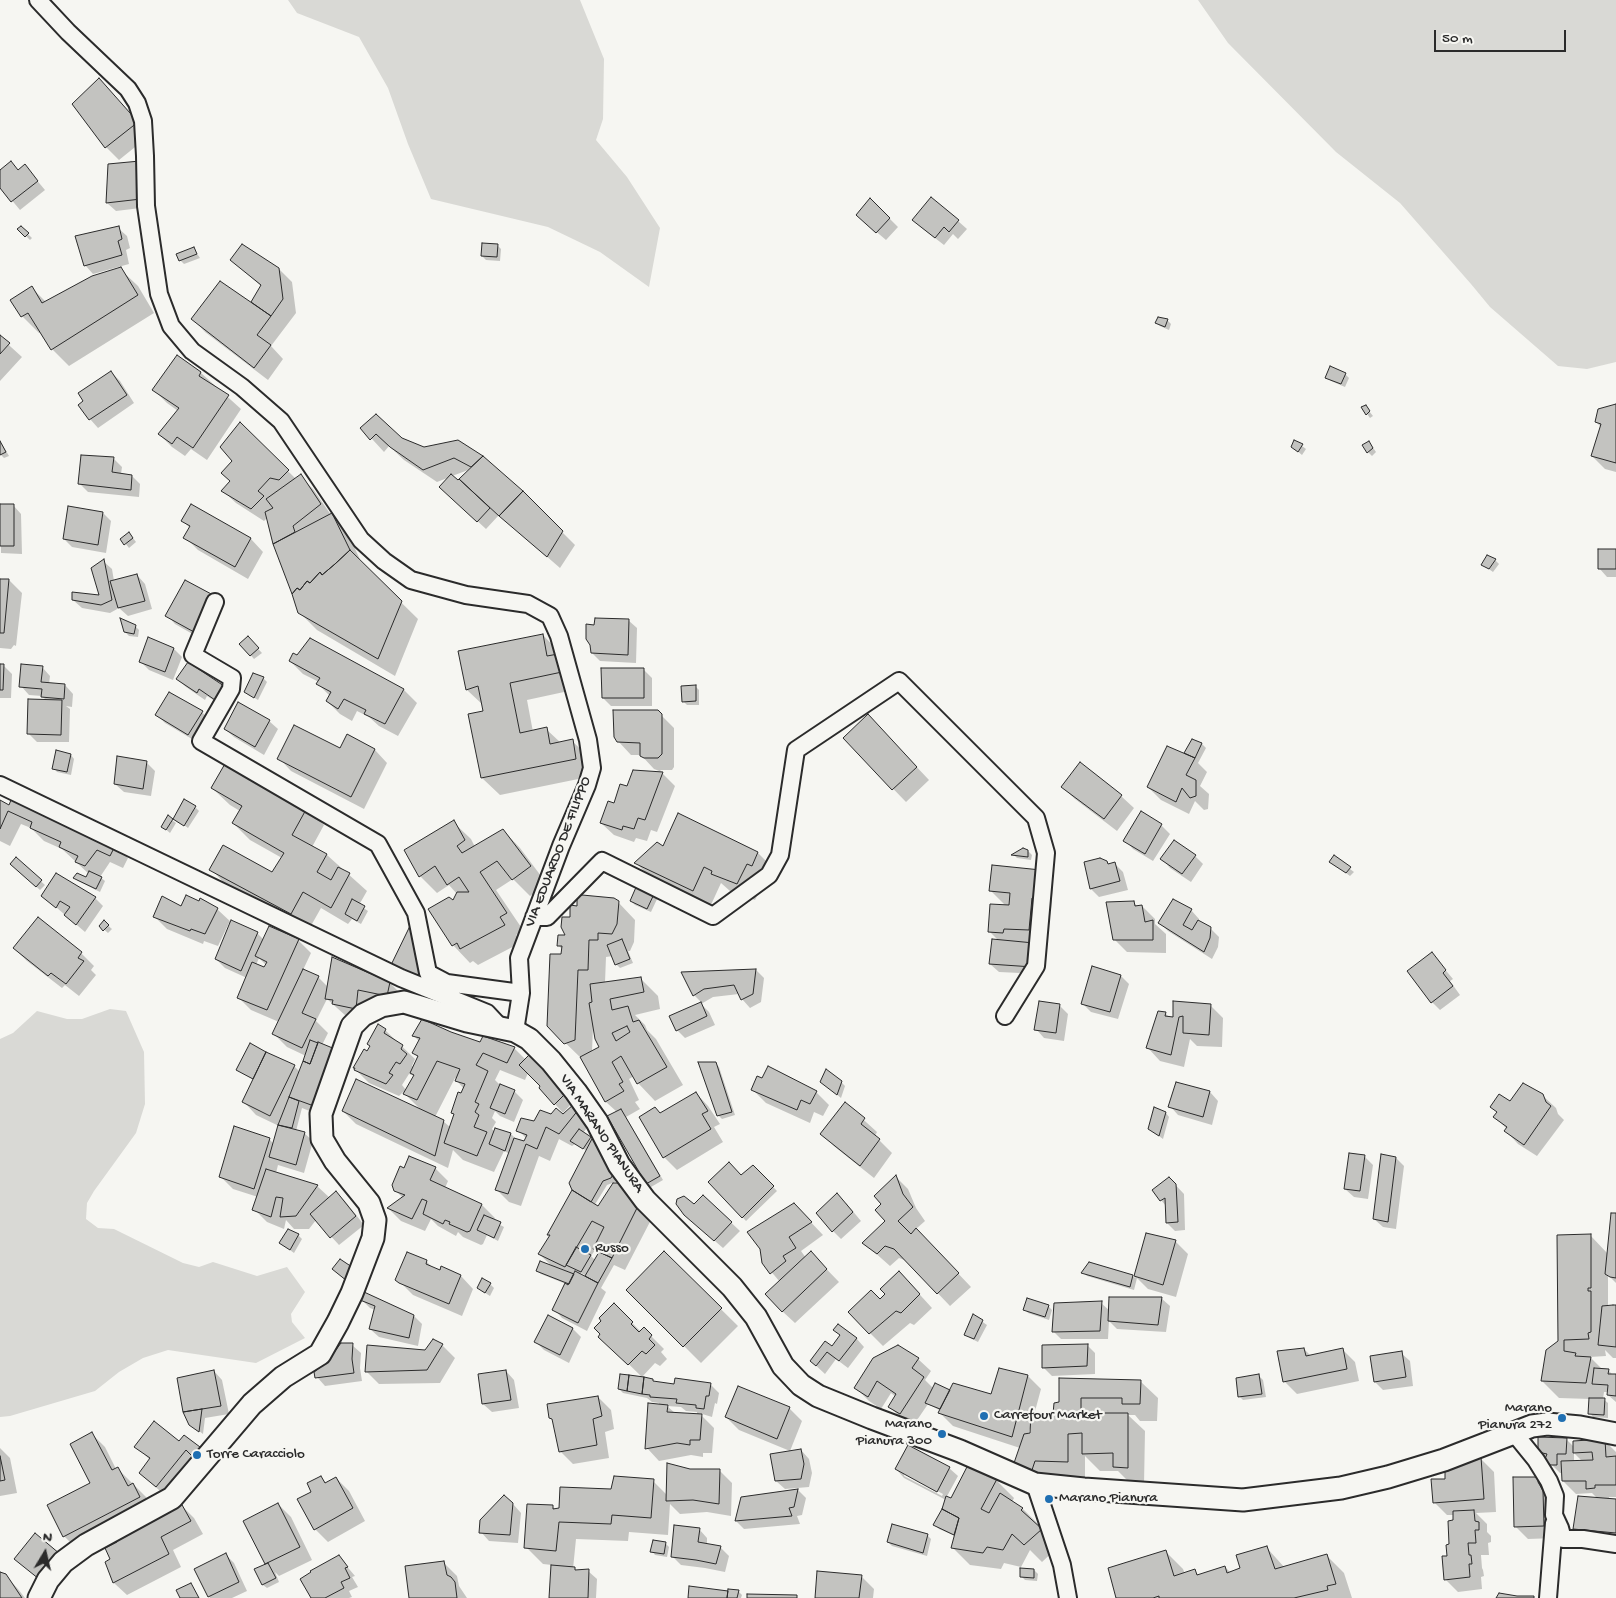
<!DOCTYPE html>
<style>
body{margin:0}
#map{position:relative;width:1616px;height:1598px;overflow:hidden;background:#f6f6f2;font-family:"Gochi Hand",sans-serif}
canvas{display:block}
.north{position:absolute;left:20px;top:1528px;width:50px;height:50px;-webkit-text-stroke:4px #f6f6f2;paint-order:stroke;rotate:9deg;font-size:14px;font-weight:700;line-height:20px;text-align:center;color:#2b2b2b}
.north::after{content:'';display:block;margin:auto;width:18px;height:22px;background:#2b2b2b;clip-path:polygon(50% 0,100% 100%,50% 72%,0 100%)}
.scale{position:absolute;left:1434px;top:30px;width:132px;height:22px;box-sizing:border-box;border:2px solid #2b2b2b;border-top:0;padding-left:6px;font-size:15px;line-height:18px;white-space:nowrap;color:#2b2b2b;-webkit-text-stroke:4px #f6f6f2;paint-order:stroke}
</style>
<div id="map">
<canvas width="1616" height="1598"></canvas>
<div class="north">N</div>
<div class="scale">50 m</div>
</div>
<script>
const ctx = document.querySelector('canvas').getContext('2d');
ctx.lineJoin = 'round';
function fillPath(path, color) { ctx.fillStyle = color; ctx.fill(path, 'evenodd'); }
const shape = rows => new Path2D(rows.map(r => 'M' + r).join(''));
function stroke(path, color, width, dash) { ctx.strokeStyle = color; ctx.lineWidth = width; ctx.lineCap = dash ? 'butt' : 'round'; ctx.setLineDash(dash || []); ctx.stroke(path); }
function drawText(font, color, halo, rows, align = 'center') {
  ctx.font = font + ' "Gochi Hand",sans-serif'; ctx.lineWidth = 4.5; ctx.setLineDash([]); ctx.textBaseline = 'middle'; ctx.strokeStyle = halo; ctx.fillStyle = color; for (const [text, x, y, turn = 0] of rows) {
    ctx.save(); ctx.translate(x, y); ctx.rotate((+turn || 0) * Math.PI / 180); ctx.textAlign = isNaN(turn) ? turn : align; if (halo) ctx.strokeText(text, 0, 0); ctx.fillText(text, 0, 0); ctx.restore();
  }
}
const green = shape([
 [288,0,580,0,604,59,603,119,596,140,627,177,660,228,649,287,600,252,548,227,431,199,408,144,388,88,359,37,297,13],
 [1198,0,1616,0,1616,362,1587,369,1558,366,1490,307,1471,284,1400,203,1336,152,1228,43],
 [110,1009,126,1011,144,1052,145,1104,136,1133,94,1191,87,1203,86,1219,98,1228,114,1229,183,1263,199,1267,213,1262,257,1276,287,1267,305,1292,291,1314,292,1322,305,1338,256,1363,168,1350,143,1358,119,1372,95,1391,10,1416,0,1417,0,1039,13,1033,37,1011,67,1019,82,1019]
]);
const shadow = shape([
 [99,80,150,135,119,160,106,147,73,104],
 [11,163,19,171,25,166,45,190,20,210,0,186,0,172],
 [109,165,149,207,116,211,107,203],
 [889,218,898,227,886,240,866,223],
 [958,221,967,229,958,239,953,234,944,245,922,228],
 [21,227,32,238,30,240,19,229],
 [118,228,127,236,130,248,126,250,129,264,93,274,85,265],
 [497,245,501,249,500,261,486,260,482,256],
 [194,249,200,258,184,264,180,260],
 [232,260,279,269,292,282,296,313,271,346,283,359,268,380,205,332,193,319,252,304,262,287],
 [120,269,138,286,154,313,69,366,52,349,42,332,39,333,22,316,32,288,46,302],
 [1167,320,1171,324,1169,330,1160,326,1156,323],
 [0,337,22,357,0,381],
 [177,357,201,373,241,409,207,460,191,449,185,456,172,447,159,434,178,411,167,403,154,390],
 [111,372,120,381,134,403,98,428,90,419],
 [1345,374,1349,378,1345,387,1331,381,1327,377],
 [1616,405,1616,472,1605,469,1592,456,1601,427,1596,422],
 [1369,411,1373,416,1370,418,1367,414],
 [240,424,296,479,300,476,313,489,331,515,345,527,362,564,418,619,395,676,317,630,299,612,275,544,267,518,264,521,236,503,223,491,231,482],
 [362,428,401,439,424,448,482,457,522,492,575,545,560,568,499,515,486,529,449,495,450,477,437,482,404,460,389,446,384,452],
 [471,469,463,485,452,476],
 [0,442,2,444,9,456,4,458,0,454],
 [1369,442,1376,452,1372,456,1368,452],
 [1302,446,1306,449,1302,455,1296,450],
 [113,458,122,467,121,474,132,476,140,484,139,497,88,492,80,484],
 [13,505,21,514,22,554,1,553,0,506],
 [192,506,251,539,263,552,248,579,198,550,185,537,190,528,183,521],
 [103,513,111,521,106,553,72,547,64,539],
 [133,538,136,542,129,548,122,539],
 [1616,550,1616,577,1607,577,1599,568],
 [1488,557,1495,560,1499,564,1493,572,1483,565],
 [103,561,112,569,114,581,137,575,145,584,152,609,128,616,119,608,110,613,82,608,73,600,101,596],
 [0,580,9,580,22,593,16,646,14,645,11,649,0,648],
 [214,597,223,606,203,640,175,624,167,615],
 [628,620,637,628,636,663,600,661,592,653,595,627],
 [135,626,139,630,138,637,129,636,125,632],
 [543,635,560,653,578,689,527,700,533,732,546,729,561,743,572,741,590,758,593,776,500,795,482,778,469,715,484,712,483,705,467,690],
 [248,638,262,653,254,659,241,644],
 [149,639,174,649,182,657,173,680,149,670,140,661],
 [310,640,404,690,417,703,398,736,379,726,369,717,357,711,352,721,340,714,327,701,330,696,318,684,319,682,303,674,290,661,297,657],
 [0,665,3,665,12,674,11,698,0,698],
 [42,667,50,676,49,684,65,685,73,694,72,707,66,706,70,709,69,742,37,742,28,733,47,701,42,696,29,695,21,686],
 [643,669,652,678,652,706,611,706,603,698],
 [263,678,267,682,258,700,245,692],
 [177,679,224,687,224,707,207,696,205,700,186,687],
 [695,686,699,690,699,705,687,705,683,701],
 [202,712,210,721,197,742,165,723,157,715],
 [661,715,674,728,674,767,672,770,660,770,662,772,654,769,641,755,631,755,618,741],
 [269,721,278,729,264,755,234,737,225,729],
 [881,729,929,780,906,802,844,738],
 [348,736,375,750,387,763,364,809,291,771,279,758,340,750],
 [1193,740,1202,744,1206,748,1198,763,1207,772,1200,786,1209,794,1208,809,1204,810,1195,801,1189,814,1161,800,1148,787,1185,755],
 [71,755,74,759,71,775,57,772,54,768],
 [146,762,155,771,151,796,124,792,115,784],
 [662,773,675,786,657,832,651,830,647,841,636,838,634,842,614,835,601,823,614,805,627,788],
 [1062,787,1121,796,1134,808,1117,831,1075,799],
 [212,788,307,807,324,825,312,847,327,855,367,891,359,905,368,911,361,924,352,919,348,924,321,908,308,931,228,887,211,869,273,874,282,858,250,840,233,823,240,811,230,805],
 [0,802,115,845,128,858,123,868,110,862,100,877,105,881,100,892,78,881,75,878,86,879,89,874,62,849,44,841,31,828,21,824,10,846,0,841],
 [195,807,199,811,188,828,174,818],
 [1141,813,1161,825,1170,834,1153,861,1133,849,1125,840],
 [172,820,176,823,170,833,163,827],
 [453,822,471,839,475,847,503,830,520,848,547,884,530,896,513,879,496,890,523,930,516,935,522,942,478,965,473,961,470,963,453,945,454,902,457,894,449,885,437,893,420,876],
 [663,848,758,853,775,870,765,880,755,900,730,891,721,883,710,907,653,880,636,863],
 [1028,851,1032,855,1031,860,1017,858,1014,855],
 [1195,856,1203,864,1191,882,1170,868,1162,859],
 [1334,857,1354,872,1350,876,1335,865],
 [16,859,45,885,40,890,15,868],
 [1106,862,1109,865,1114,863,1123,872,1128,890,1099,897,1091,889],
 [1040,871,1053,884,1051,911,1044,910,1041,974,999,972,990,964,999,941,989,931,1006,906,991,891],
 [654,893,658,897,651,912,635,905,631,901],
 [43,896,95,898,103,906,85,932],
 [618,902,635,920,634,942,630,951,628,951,633,963,620,968,616,964,613,956,606,957,605,983,640,978,658,996,660,1009,635,1015,645,1025,647,1030,656,1039,683,1085,655,1101,638,1083,634,1076,629,1079,639,1100,635,1102,640,1109,626,1117,663,1180,651,1187,647,1183,617,1112,606,1102,583,1060,548,1026,563,956,563,950,558,945,567,936,571,918,578,907],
 [593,1026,600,1048,592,1052],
 [1133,902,1138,907,1142,906,1155,919,1155,924,1166,934,1166,953,1127,952,1114,939],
 [182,908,217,909,232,923,257,933,264,940,298,940,311,953,303,970,318,977,328,987,390,983,403,996,368,1021,346,1016,327,999,316,1021,328,1033,322,1045,327,1118,302,1108,296,1131,304,1133,313,1141,304,1173,278,1165,276,1173,317,1186,330,1198,336,1193,345,1201,364,1225,339,1245,316,1220,309,1229,294,1229,286,1220,284,1229,267,1222,254,1209,258,1197,233,1189,220,1176,235,1128,270,1140,274,1144,279,1126,256,1115,244,1102,254,1080,238,1070,250,1044,294,1066,300,1072,306,1056,287,1047,274,1034,279,1022,251,1010,238,997,247,978,225,968,216,959,231,924,229,923,218,946,204,941,203,944,167,929,154,916],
 [259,958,266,965,265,968,256,965],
 [1191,910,1199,919,1198,921,1210,928,1219,937,1218,947,1212,959,1168,931,1160,923],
 [104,922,112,929,108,933,100,926],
 [14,948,81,953,94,966,91,970,96,975,79,996,65,985,62,988,27,961],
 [1432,954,1453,979,1450,981,1460,995,1440,1010,1432,1002],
 [1093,968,1121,976,1129,984,1118,1019,1091,1012,1082,1003],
 [756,970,764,978,761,1002,750,1008,742,999,739,994,713,997,701,1004,709,1012,715,1025,685,1038,677,1030,671,1017,702,1003,694,995,683,973],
 [1059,1005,1068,1014,1064,1041,1044,1038,1036,1029],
 [1210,1005,1223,1018,1222,1047,1197,1046,1190,1039,1184,1067,1160,1061,1148,1048,1165,1013,1170,1018,1174,1019],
 [385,1030,415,1059,412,1066,414,1067,419,1058,414,1053,419,1041,414,1036,450,1033,480,1043,514,1048,526,1060,529,1056,572,1103,563,1113,541,1088,542,1086,528,1073,525,1080,500,1070,495,1080,500,1085,514,1091,523,1100,514,1122,500,1116,495,1111,492,1118,496,1122,492,1129,495,1132,496,1129,511,1134,515,1138,514,1140,525,1143,527,1139,518,1130,535,1123,561,1117,574,1106,591,1123,583,1133,593,1140,618,1176,615,1182,607,1185,594,1206,598,1208,614,1184,652,1218,625,1270,614,1265,601,1288,606,1292,587,1331,562,1318,554,1309,566,1284,541,1274,537,1271,553,1267,539,1254,550,1237,548,1235,573,1190,587,1151,575,1144,572,1146,559,1139,550,1161,539,1156,521,1206,509,1202,496,1189,510,1154,504,1151,494,1172,463,1160,453,1150,448,1168,356,1124,343,1111,421,1110,403,1092,399,1096,369,1083,356,1070,367,1052],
 [409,1074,414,1076,406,1090,402,1085],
 [455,1078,458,1079,457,1081,464,1089,452,1113,455,1115,451,1128,443,1121,435,1117],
 [595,1250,600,1254,596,1261,591,1256],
 [581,1273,587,1276,590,1280,580,1275],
 [715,1063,719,1067,735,1115,722,1119,718,1115],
 [841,1082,845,1086,841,1098,825,1085],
 [1176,1084,1210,1092,1218,1101,1212,1125,1178,1115,1170,1106],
 [753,1090,816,1092,829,1105,823,1116,814,1112,810,1123,766,1103],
 [696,1093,708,1106,720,1124,714,1127,723,1142,677,1170,664,1157],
 [1542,1095,1556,1108,1558,1114,1564,1120,1537,1156,1518,1144,1506,1131,1507,1129,1495,1117,1498,1113,1492,1107],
 [845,1103,877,1132,875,1136,892,1153,874,1178,835,1147,822,1134],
 [1166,1113,1169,1117,1163,1139,1149,1129],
 [1364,1156,1373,1165,1368,1199,1354,1197,1345,1189],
 [1396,1158,1404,1166,1396,1229,1383,1227,1374,1219],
 [753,1166,777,1191,746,1221,710,1182,741,1177],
 [435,1168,448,1181,445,1188,482,1205,495,1218,493,1221,504,1227,498,1241,487,1235,483,1244,481,1245,463,1237,458,1232,456,1236,438,1226,431,1219,425,1231,401,1221,389,1209,403,1198,395,1190,404,1170],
 [896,1177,908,1189,916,1208,925,1221,916,1229,971,1287,950,1306,907,1261,899,1258,890,1266,864,1243,887,1221,883,1204],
 [1169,1178,1184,1194,1185,1230,1175,1231,1167,1223,1166,1206,1161,1200],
 [703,1196,740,1231,723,1248,694,1223,694,1206],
 [846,1203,861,1221,841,1239,833,1231],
 [1616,1215,1616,1283,1608,1275,1608,1306,1616,1306,1616,1358,1613,1358,1605,1350,1606,1356,1590,1357,1603,1370,1608,1370,1614,1376,1616,1376,1616,1402,1608,1395,1609,1392,1604,1392,1603,1399,1608,1403,1608,1418,1593,1417,1590,1413,1590,1399,1559,1398,1542,1381,1559,1342,1590,1235,1608,1254],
 [806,1217,823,1235,801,1251,806,1258,811,1253,839,1282,795,1323,782,1311,780,1282,763,1262],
 [288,1230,298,1235,302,1239,294,1253,280,1243],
 [1147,1234,1175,1241,1188,1254,1176,1297,1148,1289,1137,1278,1134,1290,1087,1276,1083,1272,1089,1263,1133,1276,1135,1278],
 [664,1253,738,1326,701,1363,628,1290],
 [426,1261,434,1269,461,1276,473,1289,462,1316,413,1295,397,1279],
 [490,1284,494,1288,490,1296,482,1291],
 [911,1285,932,1308,914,1325,910,1323,883,1346,870,1333,880,1301],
 [1161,1298,1170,1306,1166,1332,1117,1329,1109,1321,1108,1339,1061,1339,1053,1331,1101,1303,1110,1311],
 [362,1300,414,1316,422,1324,418,1346,379,1337,370,1329,375,1310,370,1308],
 [614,1304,641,1332,644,1329,664,1349,661,1352,667,1359,660,1366,655,1363,642,1377,613,1349],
 [1048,1306,1052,1310,1049,1320,1028,1313,1025,1309],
 [974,1316,987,1325,978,1342,970,1338,966,1334],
 [549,1317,573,1329,581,1337,569,1363,544,1350,536,1342],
 [835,1330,856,1338,864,1347,848,1368,836,1359,825,1374,811,1361,832,1348,841,1336],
 [433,1341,442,1345,455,1358,440,1383,379,1384,366,1371,426,1351],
 [352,1345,361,1353,360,1368,362,1381,325,1386,317,1377],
 [1087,1345,1095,1353,1095,1374,1052,1376,1043,1367],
 [1304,1349,1311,1356,1342,1349,1355,1362,1359,1381,1297,1394,1284,1381],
 [1401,1353,1410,1361,1413,1386,1383,1390,1375,1382],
 [918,1359,931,1371,925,1380,934,1389,950,1392,991,1395,1028,1376,1041,1389,1034,1415,1055,1415,1055,1404,1140,1381,1158,1398,1157,1421,1140,1421,1135,1415,1128,1415,1145,1431,1144,1485,1131,1484,1118,1471,1100,1471,1085,1456,1085,1478,1033,1480,1015,1463,1020,1448,953,1426,940,1413,941,1411,928,1404,913,1426,903,1420,890,1407,896,1397,891,1393,881,1409,869,1401,856,1388],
 [1031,1425,1032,1434,1028,1435],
 [214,1371,222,1380,229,1414,205,1418,203,1434,190,1424,184,1412],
 [506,1371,514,1380,519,1408,492,1412,483,1404],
 [1259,1376,1263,1380,1266,1397,1243,1400,1239,1396],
 [652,1380,656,1383,675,1386,710,1384,719,1393,717,1404,715,1403,712,1417,699,1413,714,1428,712,1453,703,1453,703,1457,691,1455,659,1461,647,1448,659,1403,652,1402,647,1398,623,1393,619,1389],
 [667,1406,681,1407,686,1411,697,1412,697,1415,675,1413],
 [598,1397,611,1410,614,1429,605,1432,609,1458,573,1464,560,1451,554,1421,550,1417],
 [789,1408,802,1421,790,1451,739,1430,726,1417],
 [92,1434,105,1447,116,1469,118,1469,146,1497,152,1510,77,1549,64,1536,92,1483],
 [184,1437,199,1448,212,1461,169,1499,140,1473,150,1460,136,1446,179,1443],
 [1566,1439,1574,1447,1605,1441,1616,1452,1616,1497,1609,1497,1609,1499,1616,1500,1616,1548,1592,1546,1575,1528,1597,1498,1592,1493,1576,1494,1563,1481,1563,1473,1560,1473,1539,1452],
 [1574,1453,1583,1462,1574,1462],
 [0,1448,10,1458,17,1493,0,1496],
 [801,1450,809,1459,812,1473,809,1487,785,1489,776,1481],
 [1481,1459,1494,1472,1496,1512,1476,1513,1487,1524,1487,1532,1491,1536,1491,1542,1488,1543,1489,1555,1481,1555,1482,1568,1483,1570,1484,1576,1481,1577,1482,1589,1458,1592,1445,1579,1455,1521,1454,1515,1447,1515,1434,1502,1447,1480],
 [969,1465,996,1480,1014,1498,1012,1502,1023,1509,1040,1526,1038,1527,1058,1547,1042,1562,1030,1550,1021,1567,1004,1563,1001,1569,970,1565,953,1548,955,1536,939,1529,935,1525,946,1500,904,1478,896,1469,949,1468,958,1476,946,1498,951,1500],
 [904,1473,943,1494,942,1496,904,1476],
 [690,1470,719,1470,732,1483,731,1516,707,1512,680,1514,670,1504,668,1535,629,1532,628,1541,576,1539,573,1569,577,1571,588,1571,597,1579,596,1598,551,1598,552,1565,543,1564,526,1547,552,1506,556,1510,612,1490,653,1481,667,1495],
 [321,1477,327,1484,336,1478,349,1491,365,1521,328,1542,315,1529],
 [1538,1478,1556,1505,1556,1538,1528,1539,1515,1526],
 [798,1490,806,1498,802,1515,797,1516,800,1524,744,1529,736,1521],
 [278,1504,291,1517,312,1560,279,1576,275,1572,279,1582,267,1588,263,1585,256,1570,266,1564,245,1521],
 [513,1504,521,1513,518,1543,489,1541,481,1532],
 [181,1505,194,1518,203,1534,173,1550,181,1567,127,1595,114,1583,107,1562,154,1522],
 [699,1529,707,1538,707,1545,720,1547,729,1556,725,1572,705,1568,681,1565,673,1557],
 [927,1535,931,1539,927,1556,892,1546,888,1542],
 [665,1543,669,1547,667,1557,655,1555,652,1551],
 [1267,1548,1285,1568,1327,1556,1344,1573,1352,1598,1118,1598,1166,1552,1183,1569,1185,1574,1195,1571,1199,1576,1225,1567,1231,1573,1242,1569],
 [226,1555,234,1563,247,1591,232,1598,210,1598,196,1569],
 [339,1557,355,1576,352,1577,358,1587,349,1591,352,1597,349,1598,312,1598],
 [444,1563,457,1576,459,1586,467,1598,411,1598],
 [1034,1570,1038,1574,1037,1581,1025,1580,1021,1576],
 [0,1574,5,1575,18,1589,25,1598,0,1598],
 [861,1576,874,1589,873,1598,816,1598],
 [738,1591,742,1595,741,1598,689,1598]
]);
const building = shape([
 [99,78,138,122,105,148,72,104,99,78],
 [11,161,18,170,25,164,38,181,11,202,0,188,0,170,11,161],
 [140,161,141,199,106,203,108,164,140,161],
 [931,197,959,220,949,232,944,227,935,238,912,220,931,197],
 [870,198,890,218,876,233,856,215,870,198],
 [21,226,29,233,25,237,17,229,21,226],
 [119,226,122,239,118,241,122,255,84,266,75,236,119,226],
 [482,243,498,244,497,257,481,256,482,243],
 [242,244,279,268,283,299,271,316,251,302,261,285,230,260,242,244],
 [194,247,197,254,179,261,176,254,194,247],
 [121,267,138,295,51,350,28,313,21,317,10,300,32,286,42,303,92,276,121,267],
 [220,281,271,316,257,335,271,345,254,368,191,319,220,281],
 [1158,317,1168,319,1165,327,1155,323,1158,317],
 [0,335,10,343,0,354,0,335],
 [177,355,201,372,199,376,229,395,193,448,177,437,172,444,158,434,179,408,152,390,177,355],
 [1330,366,1346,373,1341,384,1325,378,1330,366],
 [111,371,127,395,89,420,78,405,83,401,78,393,111,371],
 [1616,404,1616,463,1591,456,1601,424,1595,422,1598,409,1616,404],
 [1366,405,1370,411,1366,415,1361,407,1366,405],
 [376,414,402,438,424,447,458,440,483,456,471,467,454,458,423,470,390,447,376,434,370,440,360,428,376,414],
 [240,422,289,470,279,480,270,478,258,491,264,496,251,509,221,491,230,481,221,473,232,461,220,447,240,422],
 [1294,440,1303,444,1298,452,1291,447,1294,440],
 [0,441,6,452,0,455,0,441],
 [1369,441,1373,448,1367,453,1362,445,1369,441],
 [81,455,114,457,112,472,132,475,131,490,78,484,81,455],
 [483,456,523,491,499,516,459,479,483,456],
 [301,474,321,504,293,526,295,532,273,544,265,512,273,508,266,499,301,474],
 [451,474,458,480,459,479,490,508,477,522,439,487,451,474],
 [523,491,563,531,547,557,499,516,523,491],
 [0,504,14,504,14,546,0,546,0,504],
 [191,504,251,538,235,567,183,538,190,526,181,521,191,504],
 [68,506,103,512,98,545,63,539,68,506],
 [332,513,350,550,335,564,322,575,320,572,310,583,307,581,300,590,297,588,292,594,273,544,332,513],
 [129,532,133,538,124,545,120,539,129,532],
 [1598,549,1616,549,1616,569,1598,569,1598,549],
 [350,550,402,601,378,659,298,613,292,594,297,588,300,590,307,581,310,583,320,572,322,575,335,564,350,550],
 [1487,555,1496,559,1489,569,1481,565,1487,555],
 [104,559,112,600,101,605,72,600,72,592,99,595,91,568,104,559],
 [137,574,145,601,118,608,110,581,137,574],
 [0,579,9,579,4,633,0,633,0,579],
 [185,580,215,596,194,632,165,616,185,580],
 [120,618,136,625,134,634,124,632,120,618],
 [595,618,629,619,628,655,591,653,590,645,586,639,586,624,594,625,595,618],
 [543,634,547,656,558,654,562,672,510,683,520,733,547,727,550,744,573,739,576,759,481,778,468,714,483,711,478,686,466,690,458,651,543,634],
 [248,636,259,648,250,656,239,644,248,636],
 [148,637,174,648,165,672,139,662,148,637],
 [310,638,404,689,385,724,364,714,366,710,344,699,338,709,326,701,331,692,316,684,320,678,289,661,293,653,297,655,310,638],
 [188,662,224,686,215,700,199,689,197,693,176,679,188,662],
 [0,664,4,664,3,690,0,690,0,664],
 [21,664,43,666,41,682,65,684,64,699,41,697,42,689,19,687,21,664],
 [601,668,644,668,644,698,602,698,601,668],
 [253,673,264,677,254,698,244,692,253,673],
 [696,685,696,701,682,702,681,686,696,685],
 [169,692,203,711,188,735,155,715,169,692],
 [28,699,62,700,61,735,27,734,28,699],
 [238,702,270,720,255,747,224,729,238,702],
 [613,710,658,710,662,714,662,754,658,758,644,758,640,756,640,743,617,742,614,737,613,710],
 [868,714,917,767,892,790,843,738,868,714],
 [294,725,340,748,347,734,375,749,351,797,277,759,294,725],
 [1192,739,1202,743,1195,758,1184,753,1192,739],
 [1167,746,1195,758,1186,775,1196,780,1196,796,1190,798,1182,788,1176,802,1147,787,1167,746],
 [56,750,71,754,67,772,52,769,56,750],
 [117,756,147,761,143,789,114,784,117,756],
 [226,762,308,806,292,835,327,854,317,872,331,880,338,867,350,873,331,908,303,892,291,914,209,870,223,845,272,872,284,853,232,823,242,806,211,788,226,762],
 [1080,762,1122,795,1104,819,1061,787,1080,762],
 [633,770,663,772,645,820,638,818,634,829,623,826,622,830,600,823,608,801,614,803,620,784,627,786,633,770],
 [13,795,116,844,110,856,97,850,85,866,75,862,78,856,59,847,61,842,30,828,32,822,8,811,0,829,0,800,9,805,13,795],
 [184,799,196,806,184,826,173,819,184,799],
 [1141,811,1162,824,1145,854,1123,841,1141,811],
 [678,813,758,852,752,866,747,864,737,884,711,874,712,871,704,867,693,891,634,863,657,842,663,846,678,813],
 [168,815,173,819,166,830,161,827,168,815],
 [454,820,465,840,457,846,462,853,503,829,531,866,512,880,497,861,480,872,507,913,500,917,505,925,460,949,457,943,452,946,428,909,449,897,453,900,457,892,469,892,459,877,447,885,435,866,419,877,404,850,454,820],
 [1174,840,1196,855,1182,874,1160,859,1174,840],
 [1023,848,1028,850,1028,857,1011,855,1023,848],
 [1334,855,1351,867,1346,873,1329,862,1334,855],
 [16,857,42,880,36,887,10,864,16,857],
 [1100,858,1107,861,1108,864,1115,862,1120,881,1090,889,1084,862,1100,858],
 [992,865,1041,870,1039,899,1032,898,1029,930,1004,929,1003,933,988,932,990,904,1009,905,1010,893,989,891,992,865],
 [89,871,102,877,96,889,73,878,77,873,86,877,89,871],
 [56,873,96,897,76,925,64,915,70,907,60,901,56,908,41,896,56,873],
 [637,885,655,892,647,909,630,901,637,885],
 [186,895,199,901,200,898,218,908,205,934,191,929,190,931,153,917,162,896,181,906,186,895],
 [582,895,614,898,619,901,617,924,612,934,598,933,598,940,589,940,588,970,578,970,575,1040,564,1044,547,1026,550,954,561,954,562,946,557,946,558,935,565,935,561,927,562,917,570,917,570,905,577,906,577,897,582,895],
 [352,899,365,906,357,921,345,914,352,899],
 [1173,899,1192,909,1183,925,1192,930,1198,920,1211,927,1210,938,1204,952,1158,923,1173,899],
 [1134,901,1135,906,1142,905,1145,922,1153,920,1153,940,1113,940,1106,902,1134,901],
 [38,917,82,952,78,958,84,961,66,984,51,973,48,976,13,948,38,917],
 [104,920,109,925,103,931,99,926,104,920],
 [231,920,258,932,241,971,215,959,231,920],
 [269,926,299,939,267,1010,237,998,252,962,264,967,267,962,255,956,269,926],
 [409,928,416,930,424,966,419,978,391,965,409,928],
 [622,939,630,959,615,965,607,945,622,939],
 [992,939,1034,943,1033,967,989,964,992,939],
 [1432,952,1446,970,1443,973,1453,986,1431,1003,1407,971,1432,952],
 [332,957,390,982,387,996,358,990,356,1009,332,1004,333,1000,325,999,332,957],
 [1092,966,1121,975,1110,1012,1081,1004,1092,966],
 [303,969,319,976,302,1013,316,1019,302,1048,272,1034,303,969],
 [756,969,753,994,741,1000,734,985,704,989,693,996,681,972,756,969],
 [641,977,644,992,610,999,612,1010,628,1006,633,1022,639,1020,667,1067,637,1084,621,1056,612,1062,623,1082,619,1084,624,1091,605,1102,580,1057,599,1047,595,1039,589,1003,592,1002,590,984,641,977],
 [627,1026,630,1032,616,1041,612,1033,627,1026],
 [1039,1001,1060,1004,1056,1033,1034,1030,1039,1001],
 [1173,1001,1211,1004,1209,1035,1183,1033,1183,1016,1179,1017,1171,1055,1146,1048,1158,1011,1166,1012,1165,1016,1173,1017,1173,1001],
 [701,1002,707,1016,676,1031,669,1016,701,1002],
 [422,1019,451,1032,480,1042,483,1036,515,1047,507,1063,483,1053,476,1065,488,1071,475,1102,479,1104,475,1112,479,1115,474,1127,487,1132,477,1156,444,1143,454,1114,451,1113,458,1092,461,1093,465,1084,455,1081,460,1069,437,1061,417,1100,403,1094,414,1075,410,1073,418,1056,412,1053,420,1038,412,1036,422,1019],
 [378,1024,386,1029,384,1033,403,1045,401,1049,407,1054,400,1064,396,1062,389,1073,393,1075,386,1084,354,1070,355,1068,353,1068,364,1049,367,1051,370,1046,367,1044,378,1024],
 [310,1040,318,1043,310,1064,303,1061,310,1040],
 [318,1042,335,1049,314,1106,289,1097,303,1061,310,1064,318,1042],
 [250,1043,266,1052,253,1079,236,1070,250,1043],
 [266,1052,295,1065,270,1116,242,1102,266,1052],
 [529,1055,542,1066,565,1094,554,1105,539,1088,540,1086,519,1065,529,1055],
 [698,1062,716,1062,732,1112,717,1116,698,1062],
 [768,1066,817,1091,810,1104,801,1100,797,1110,751,1090,757,1076,762,1078,768,1066],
 [826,1069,842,1081,837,1095,820,1082,826,1069],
 [356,1079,444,1120,435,1156,342,1111,356,1079],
 [1176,1082,1210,1091,1203,1117,1168,1107,1176,1082],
 [1523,1083,1543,1094,1546,1102,1551,1106,1524,1145,1504,1131,1507,1127,1493,1117,1497,1112,1490,1107,1499,1094,1510,1101,1523,1083],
 [500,1084,515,1090,505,1114,490,1108,500,1084],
 [696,1092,708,1111,702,1114,711,1129,663,1158,639,1117,655,1107,660,1113,696,1092],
 [289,1097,299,1101,292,1128,278,1125,289,1097],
 [845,1102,865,1118,861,1124,880,1139,860,1166,820,1134,845,1102],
 [574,1104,579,1109,559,1134,546,1127,537,1149,526,1144,508,1194,495,1190,514,1138,524,1141,527,1135,516,1131,521,1118,534,1121,540,1110,551,1114,556,1108,563,1114,574,1104],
 [1154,1107,1166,1112,1159,1136,1148,1129,1154,1107],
 [621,1109,660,1176,646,1184,607,1116,621,1109],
 [278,1125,305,1132,296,1165,269,1157,278,1125],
 [234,1126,270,1138,254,1189,219,1177,234,1126],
 [495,1128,511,1133,505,1151,489,1144,495,1128],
 [579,1129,591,1137,583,1149,570,1141,579,1129],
 [594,1135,615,1171,611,1178,603,1181,591,1202,572,1190,569,1183,594,1135],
 [1349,1153,1365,1155,1360,1191,1344,1189,1349,1153],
 [1381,1154,1396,1157,1388,1222,1373,1219,1381,1154],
 [409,1156,436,1167,430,1180,482,1204,470,1231,467,1232,449,1224,450,1222,445,1220,443,1224,423,1214,427,1201,422,1199,412,1219,387,1208,405,1195,394,1191,392,1185,400,1166,404,1168,409,1156],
 [729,1162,741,1175,753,1165,774,1186,742,1218,708,1182,729,1162],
 [266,1169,318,1185,296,1216,280,1217,283,1198,276,1197,271,1217,252,1210,266,1169],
 [896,1175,903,1194,913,1207,898,1221,911,1234,916,1228,959,1273,937,1294,894,1249,885,1246,877,1254,862,1243,885,1221,875,1210,881,1204,874,1196,896,1175],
 [1169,1177,1176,1184,1178,1222,1166,1223,1165,1198,1160,1201,1152,1190,1169,1177],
 [613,1183,621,1183,639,1204,612,1258,593,1249,604,1227,592,1221,565,1267,538,1254,550,1235,547,1235,572,1190,598,1206,613,1183],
 [336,1191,356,1216,330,1238,310,1214,336,1191],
 [837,1193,853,1212,832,1232,816,1213,837,1193],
 [703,1195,732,1222,714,1241,684,1215,676,1204,677,1199,684,1196,694,1204,703,1195],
 [794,1203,812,1222,789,1237,796,1248,783,1256,786,1261,770,1274,762,1263,760,1249,747,1232,794,1203],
 [1611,1213,1616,1213,1616,1278,1610,1277,1605,1274,1611,1213],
 [484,1215,501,1222,494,1238,477,1230,484,1215],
 [288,1229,299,1234,290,1250,279,1243,288,1229],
 [1146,1233,1176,1240,1163,1285,1134,1276,1146,1233],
 [1591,1234,1591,1288,1588,1288,1588,1291,1591,1291,1591,1332,1588,1333,1589,1339,1564,1340,1564,1351,1576,1353,1575,1356,1591,1357,1586,1383,1541,1381,1546,1350,1558,1341,1557,1235,1591,1234],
 [576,1247,591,1255,581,1272,566,1265,576,1247],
 [664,1251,722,1308,683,1347,626,1290,664,1251],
 [811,1251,827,1269,782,1312,765,1294,811,1251],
 [407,1252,427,1260,426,1264,440,1270,441,1266,461,1275,449,1304,399,1283,395,1280,407,1252],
 [599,1252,612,1258,598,1283,585,1276,599,1252],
 [340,1259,355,1269,347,1281,332,1269,340,1259],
 [540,1261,574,1274,569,1284,536,1271,540,1261],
 [1089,1262,1133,1275,1130,1287,1081,1273,1089,1262],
 [575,1271,598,1283,578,1323,552,1310,565,1283,568,1285,575,1271],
 [899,1271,920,1294,901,1313,896,1311,869,1334,848,1312,871,1290,880,1299,885,1294,880,1289,899,1271],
 [482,1278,491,1283,485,1293,477,1288,482,1278],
 [364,1292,414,1315,409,1338,369,1329,375,1306,360,1300,364,1292],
 [1109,1297,1162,1297,1158,1325,1108,1321,1109,1297],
 [1027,1298,1049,1305,1045,1317,1023,1310,1027,1298],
 [1102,1301,1100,1331,1052,1332,1054,1303,1102,1301],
 [614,1303,633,1322,631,1324,639,1332,644,1327,652,1335,649,1339,655,1345,646,1354,642,1351,628,1365,598,1337,600,1334,594,1328,601,1321,599,1318,614,1303],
 [1613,1305,1616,1305,1616,1347,1598,1345,1602,1306,1613,1305],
 [973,1314,983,1320,974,1339,964,1335,973,1314],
 [548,1315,573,1328,560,1355,534,1342,548,1315],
 [838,1324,857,1338,839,1361,827,1352,816,1366,810,1361,825,1341,832,1346,840,1335,833,1330,838,1324],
 [433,1339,443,1344,427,1370,365,1372,367,1345,425,1350,433,1339],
 [341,1343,353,1343,352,1359,354,1373,315,1378,314,1372,327,1362,341,1343],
 [1088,1344,1087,1366,1042,1368,1042,1345,1088,1344],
 [898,1345,919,1358,912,1368,924,1377,900,1414,888,1407,896,1394,877,1381,868,1397,854,1388,873,1358,898,1345],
 [1304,1348,1306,1356,1343,1348,1347,1369,1283,1382,1277,1351,1304,1348],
 [1402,1351,1406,1377,1374,1382,1370,1356,1402,1351],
 [999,1368,1028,1375,1012,1437,938,1413,953,1383,991,1394,999,1368],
 [1594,1368,1609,1369,1608,1374,1616,1374,1616,1396,1607,1395,1608,1385,1592,1384,1594,1368],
 [214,1370,221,1406,183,1412,177,1378,214,1370],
 [506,1370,511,1400,482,1404,478,1374,506,1370],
 [620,1374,629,1375,627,1391,618,1389,620,1374],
 [1259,1374,1262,1394,1238,1397,1236,1378,1259,1374],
 [629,1375,644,1377,642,1394,627,1391,629,1375],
 [644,1377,653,1379,653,1381,674,1384,675,1378,711,1383,709,1396,706,1396,704,1409,696,1408,696,1405,676,1403,677,1399,650,1397,650,1395,642,1394,644,1377],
 [1059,1378,1141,1380,1140,1404,1122,1404,1122,1398,1081,1398,1081,1413,1128,1413,1128,1468,1113,1467,1113,1453,1082,1454,1082,1433,1068,1434,1068,1462,1035,1461,1032,1470,1014,1463,1024,1434,1030,1433,1031,1413,1053,1414,1054,1403,1059,1402,1059,1378],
 [935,1383,950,1390,940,1409,925,1403,935,1383],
 [738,1386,790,1407,777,1439,725,1417,738,1386],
 [598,1396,602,1416,593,1419,597,1445,559,1452,552,1419,549,1418,547,1404,598,1396],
 [1589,1398,1605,1398,1604,1415,1588,1414,1589,1398],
 [648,1403,668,1405,667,1412,702,1414,700,1440,690,1440,690,1445,677,1443,645,1449,648,1403],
 [202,1409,199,1432,189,1425,183,1412,202,1409],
 [154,1421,179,1441,184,1435,200,1447,193,1457,186,1450,156,1487,139,1473,150,1458,134,1447,154,1421],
 [92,1432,112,1470,118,1467,128,1486,133,1483,140,1497,63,1537,47,1505,90,1483,70,1444,92,1432],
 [1538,1437,1567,1438,1566,1454,1557,1454,1557,1465,1550,1465,1545,1459,1547,1454,1538,1452,1538,1437],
 [1605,1439,1606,1457,1616,1456,1616,1485,1595,1485,1595,1488,1586,1489,1586,1481,1562,1481,1561,1461,1593,1460,1592,1452,1573,1453,1573,1441,1605,1439],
 [908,1445,950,1467,937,1492,895,1469,908,1445],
 [801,1449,804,1464,801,1479,775,1481,770,1454,801,1449],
 [0,1456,5,1480,0,1481,0,1456],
 [1481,1457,1484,1499,1433,1503,1431,1479,1445,1479,1445,1471,1481,1457],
 [667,1463,690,1469,720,1469,719,1504,693,1500,666,1501,667,1463],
 [969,1463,997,1479,981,1509,989,1513,1000,1493,1023,1508,1021,1510,1042,1529,1024,1545,1012,1534,1003,1550,987,1547,983,1553,951,1548,959,1518,942,1509,946,1496,951,1498,969,1463],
 [321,1476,325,1483,336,1477,353,1508,314,1530,297,1499,311,1492,307,1483,321,1476],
 [614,1476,654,1479,651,1518,612,1515,611,1524,559,1522,556,1551,524,1548,527,1504,553,1505,553,1509,559,1508,560,1487,611,1489,614,1476],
 [1513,1477,1539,1477,1538,1482,1543,1491,1544,1526,1514,1527,1513,1477],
 [798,1489,794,1507,789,1508,792,1516,735,1521,741,1497,798,1489],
 [504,1495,513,1503,510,1535,479,1533,480,1520,504,1495],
 [1578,1496,1616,1499,1616,1533,1573,1529,1578,1496],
 [181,1503,191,1521,161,1537,169,1554,113,1583,105,1562,110,1559,105,1548,117,1542,115,1539,154,1521,181,1503],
 [278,1503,300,1547,265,1564,243,1521,278,1503],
 [942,1509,959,1518,954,1535,933,1525,942,1509],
 [1474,1510,1475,1521,1479,1522,1479,1530,1475,1530,1476,1543,1468,1543,1469,1555,1471,1555,1472,1564,1469,1564,1470,1577,1444,1580,1442,1556,1447,1556,1446,1545,1449,1544,1448,1521,1453,1520,1453,1511,1474,1510],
 [892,1524,928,1534,923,1553,887,1542,892,1524],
 [674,1525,700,1528,698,1542,721,1546,716,1564,696,1560,671,1557,674,1525],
 [35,1533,60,1554,39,1579,14,1559,35,1533],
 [653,1540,666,1542,664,1554,650,1552,653,1540],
 [1267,1546,1275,1569,1327,1554,1336,1584,1327,1586,1328,1590,1294,1598,1159,1598,1159,1596,1153,1598,1116,1598,1108,1568,1166,1550,1174,1576,1195,1569,1197,1575,1225,1566,1227,1573,1240,1568,1236,1555,1267,1546],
 [226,1553,239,1582,208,1597,194,1569,226,1553],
 [339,1555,348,1567,345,1568,350,1578,341,1582,344,1588,325,1598,311,1598,300,1579,311,1572,310,1571,339,1555],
 [444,1561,447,1575,451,1577,455,1582,457,1598,409,1598,405,1566,444,1561],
 [268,1563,276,1578,262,1585,254,1569,268,1563],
 [551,1565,575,1567,575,1570,589,1569,588,1598,549,1598,551,1565],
 [1020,1568,1034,1569,1034,1578,1020,1577,1020,1568],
 [817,1571,862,1575,859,1598,815,1598,817,1571],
 [0,1572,6,1574,22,1598,0,1598,0,1572],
 [191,1583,199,1598,180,1598,176,1590,191,1583],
 [689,1586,728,1591,727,1598,688,1598,689,1586],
 [728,1589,739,1590,737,1598,727,1598,728,1589],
 [1499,1593,1517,1596,1534,1596,1534,1598,1496,1598,1499,1593],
 [747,1594,797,1595,797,1598,747,1598,747,1594]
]);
const minor = shape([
 [38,0,68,32,128,89,137,103,143,121,145,156,146,206,159,294,171,326,192,351,242,387,281,421,361,540,384,561,411,580,466,595,528,604,550,616,559,636,588,740,592,768,587,785,561,846,519,958,521,993,515,1031],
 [215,602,193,655,232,678,231,689,201,741,378,844,416,913,428,973,447,983,521,993],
 [0,785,401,978,487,1013,501,1028],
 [534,917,547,917,602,861,713,916,769,875,780,855,796,750,899,681,1036,818,1046,853,1036,966,1005,1016],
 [1514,1433,1536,1460,1549,1481,1555,1496,1554,1515,1560,1528,1563,1539,1583,1539,1616,1544],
 [1035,1484,1062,1565,1068,1598],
 [1548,1598,1554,1523]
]);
const tertiary = shape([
 [39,1598,48,1580,63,1562,86,1545,172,1498,252,1404,283,1377,320,1354,338,1322,352,1293,373,1238,375,1220,369,1203,335,1161,322,1139,321,1114,352,1026,363,1015,381,1006,404,1002,467,1021,515,1031,529,1039,551,1061,576,1092,597,1122,619,1165,645,1200,732,1287,756,1317,783,1366,801,1385,818,1396,872,1418,960,1451,1035,1484,1084,1489,1243,1500,1341,1488,1388,1477,1444,1460,1532,1426,1547,1424,1580,1427,1616,1434]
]);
const markers = [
 [585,1249,5,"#1f6fb2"],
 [984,1416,5,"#1f6fb2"],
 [1562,1418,5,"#1f6fb2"],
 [942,1434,5,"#1f6fb2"],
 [197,1455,5,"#1f6fb2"],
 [1049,1499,5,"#1f6fb2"]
];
const streetNames = [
 ["VIA EDUARDO DE FILIPPO",559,852,-69],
 ["VIA MARANO PIANURA",601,1134,56]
];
const poiNames = [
 ["Russo",595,1249],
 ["Marano",1552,1409,"right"],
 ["Pianura 272",1552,1426,"right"],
 ["Carrefour Market",994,1416],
 ["Marano",932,1425,"right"],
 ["Pianura 300",932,1442,"right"],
 ["Torre Caracciolo",207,1455],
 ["Marano Pianura",1059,1499]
];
fillPath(green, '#d9d9d5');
fillPath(shadow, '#0003');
fillPath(building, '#c3c3c0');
stroke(building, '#2b2b2b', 1);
stroke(minor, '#2b2b2b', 20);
stroke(tertiary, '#2b2b2b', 25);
stroke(minor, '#f6f6f2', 16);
stroke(tertiary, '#f6f6f2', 21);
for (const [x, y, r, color] of markers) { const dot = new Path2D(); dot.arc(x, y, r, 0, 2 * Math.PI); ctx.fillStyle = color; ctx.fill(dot); stroke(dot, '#f6f6f2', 2); }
drawText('15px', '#2b2b2b', '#f6f6f2', streetNames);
drawText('15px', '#2b2b2b', '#f6f6f2', poiNames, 'left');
</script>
